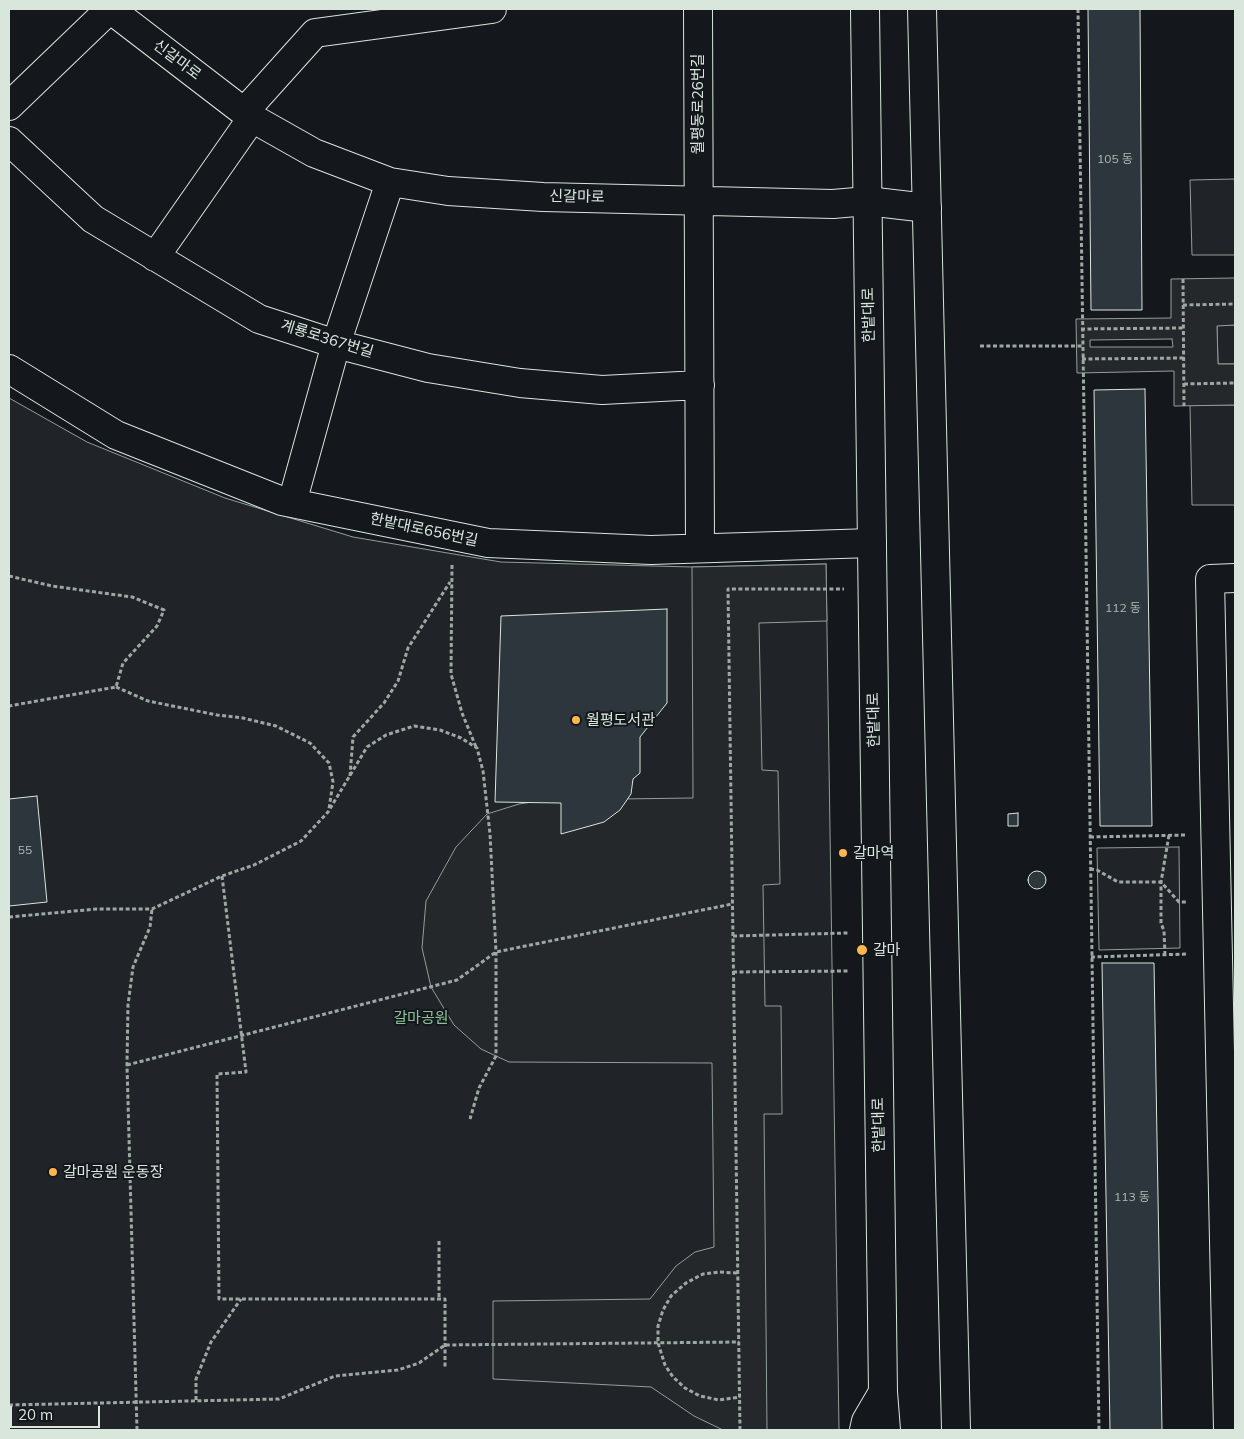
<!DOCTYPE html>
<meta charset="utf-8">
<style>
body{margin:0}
#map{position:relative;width:1244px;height:1439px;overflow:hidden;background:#14181c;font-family:Mulish,sans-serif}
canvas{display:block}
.frame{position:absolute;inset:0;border:10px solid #d8e6dc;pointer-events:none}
.scale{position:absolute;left:10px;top:1406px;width:90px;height:22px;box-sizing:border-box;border:2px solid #d8e6dc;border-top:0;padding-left:6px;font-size:15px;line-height:18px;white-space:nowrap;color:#d8e6dc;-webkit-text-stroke:4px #14181c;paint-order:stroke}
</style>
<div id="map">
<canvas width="1244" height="1439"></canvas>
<div class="frame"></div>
<div class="scale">20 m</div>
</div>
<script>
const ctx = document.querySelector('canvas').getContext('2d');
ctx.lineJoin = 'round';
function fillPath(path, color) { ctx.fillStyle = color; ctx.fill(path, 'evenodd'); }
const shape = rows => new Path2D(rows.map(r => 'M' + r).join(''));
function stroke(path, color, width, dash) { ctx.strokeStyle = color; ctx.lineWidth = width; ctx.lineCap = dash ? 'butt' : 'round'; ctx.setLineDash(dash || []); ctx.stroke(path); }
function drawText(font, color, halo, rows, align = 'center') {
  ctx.font = font + ' Mulish,"Noto Sans KR",sans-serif'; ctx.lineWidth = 4; ctx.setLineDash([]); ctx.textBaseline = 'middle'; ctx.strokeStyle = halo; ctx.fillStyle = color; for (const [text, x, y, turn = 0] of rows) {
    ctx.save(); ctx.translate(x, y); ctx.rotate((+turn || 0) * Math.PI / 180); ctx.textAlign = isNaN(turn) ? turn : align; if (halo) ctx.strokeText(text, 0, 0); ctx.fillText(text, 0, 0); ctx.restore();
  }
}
const green = shape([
 [1235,179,1235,255,1192,255,1190,180,1235,179],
 [1217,325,1235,325,1235,364,1218,364,1217,325],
 [9,398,87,442,225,498,353,537,501,562,692,567,826,564,839,1430,9,1430,9,398],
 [1190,405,1235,405,1235,505,1192,505,1190,405],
 [1179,847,1180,948,1099,950,1097,848,1179,847]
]);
const parking = shape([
 [1235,278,1235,325,1217,326,1218,364,1235,364,1235,405,1174,406,1174,371,1077,373,1076,319,1171,318,1171,279,1235,278],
 [1172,339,1173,347,1090,347,1090,340,1172,339],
 [826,564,827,621,759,623,762,770,778,771,780,884,763,885,765,1006,781,1006,782,1114,764,1114,767,1430,723,1430,694,1416,651,1387,493,1379,493,1301,650,1299,676,1266,695,1252,714,1247,712,1063,509,1062,481,1049,454,1025,431,987,422,948,426,901,456,847,487,814,519,804,546,800,693,798,692,567,826,564]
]);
const building = shape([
 [1088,9,1140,9,1142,310,1091,310,1088,9],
 [1145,389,1152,826,1100,826,1094,390,1145,389],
 [667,609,667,703,640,737,640,773,633,779,631,794,620,810,604,822,561,834,561,803,495,802,501,616,667,609],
 [37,796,47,902,9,906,9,799,37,796],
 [1018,813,1018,826,1008,826,1008,814,1018,813],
 '1028 880a9 9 0 1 1 18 0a9 9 0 1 1-18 0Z',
 [1102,963,1154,963,1162,1430,1110,1430,1102,963]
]);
const path = shape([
 [1078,9,1099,1430],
 [1183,279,1184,406],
 [1183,305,1235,304],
 [1081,329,1183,328],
 [980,346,1082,346],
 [1082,359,1184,358],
 [1184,384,1235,383],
 [452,565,451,674,462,713,476,747],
 [9,576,52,586,132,597,164,610,157,626,123,663,116,687,9,706],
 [116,687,148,701,217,715,243,718,276,726,310,743,329,763,333,782,329,809],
 [350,776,353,737,384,703,398,681,408,648,450,582],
 [1090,837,1187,835],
 [1090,869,1097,870,1118,882,1161,882,1179,902,1188,902],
 [222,876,246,1072,217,1074,219,1299,445,1299,445,1368],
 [9,917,97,909,152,909,222,876,254,865,301,841,328,812,367,747,386,735,414,726,440,730,461,738,477,748,483,771,490,834,496,952,496,1056,479,1088,470,1119],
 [733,936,848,933],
 [1165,955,1164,931,1161,923,1161,882,1169,835],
 [1091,957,1188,954],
 [733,972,849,971],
 [127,1065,457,980,496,952,732,904],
 [439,1241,439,1299],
 [737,1273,719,1272,703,1274,686,1283,671,1296,663,1310,658,1326,658,1343,665,1365,673,1377,685,1388,700,1396,719,1400,740,1397],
 [196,1400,196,1379,211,1342,241,1299],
 [9,1405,279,1399,335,1376,398,1370,419,1363,445,1345,739,1342],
 [137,1430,127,1065,128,1005,133,967,150,927,152,909],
 [740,1430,728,589,844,589]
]);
const minor = shape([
 [110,9,252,118,314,153,390,182,448,191,543,197,833,204,867,201,927,208],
 [698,9,700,548],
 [9,106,110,9],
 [244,112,315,33,492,9],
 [9,141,93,219,259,319,336,344,428,368,520,383,602,390,700,385],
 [155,257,252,118],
 [9,369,116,435,282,501,488,543,651,550,872,543],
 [292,503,336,344,390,182],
 [1228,1430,1210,579,1235,578]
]);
const major = shape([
 [865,9,883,1392,886,1430],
 [922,9,956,1430],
 [864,1430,866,1421,883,1392]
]);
const markers = [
 [576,720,5,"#ffb74d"],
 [843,853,5,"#ffb74d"],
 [862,950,6,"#ffb74d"],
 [53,1172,5,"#ffb74d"]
];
const numberNames = [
 ["105 동",1115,159],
 ["112 동",1123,608],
 ["55",25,850],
 ["113 동",1132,1197]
];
const streetNames = [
 ["신갈마로",177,60,37],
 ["월평동로26번길",698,104,-90],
 ["신갈마로",577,197,1],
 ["한밭대로",869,315,-91],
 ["계룡로367번길",327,339,17],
 ["한밭대로656번길",424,530,12],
 ["한밭대로",874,720,-91],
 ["한밭대로",879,1125,-91]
];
const poiNames = [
 ["월평도서관",586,720],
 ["갈마역",853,853],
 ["갈마",873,950],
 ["갈마공원 운동장",63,1172]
];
const parkNames = [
 ["갈마공원",421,1018]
];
fillPath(green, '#202428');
stroke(green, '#939e99', 1);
fillPath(parking, '#24282b');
stroke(parking, '#939e99', 1);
fillPath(building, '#2c363c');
stroke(building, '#d8e6dc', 1);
stroke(minor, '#d8e6dc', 30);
stroke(major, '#d8e6dc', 30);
stroke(path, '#9da8a2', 3, [4, 2.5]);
stroke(minor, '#14181c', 28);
stroke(major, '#14181c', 28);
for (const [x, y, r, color] of markers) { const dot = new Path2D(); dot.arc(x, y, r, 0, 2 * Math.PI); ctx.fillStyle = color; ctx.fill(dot); stroke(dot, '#14181c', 2); }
drawText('12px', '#adbab4', null, numberNames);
drawText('15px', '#d8e6dc', '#14181c', streetNames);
drawText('15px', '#d8e6dc', '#14181c', poiNames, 'left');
drawText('15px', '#8ac095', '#14181c', parkNames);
</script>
